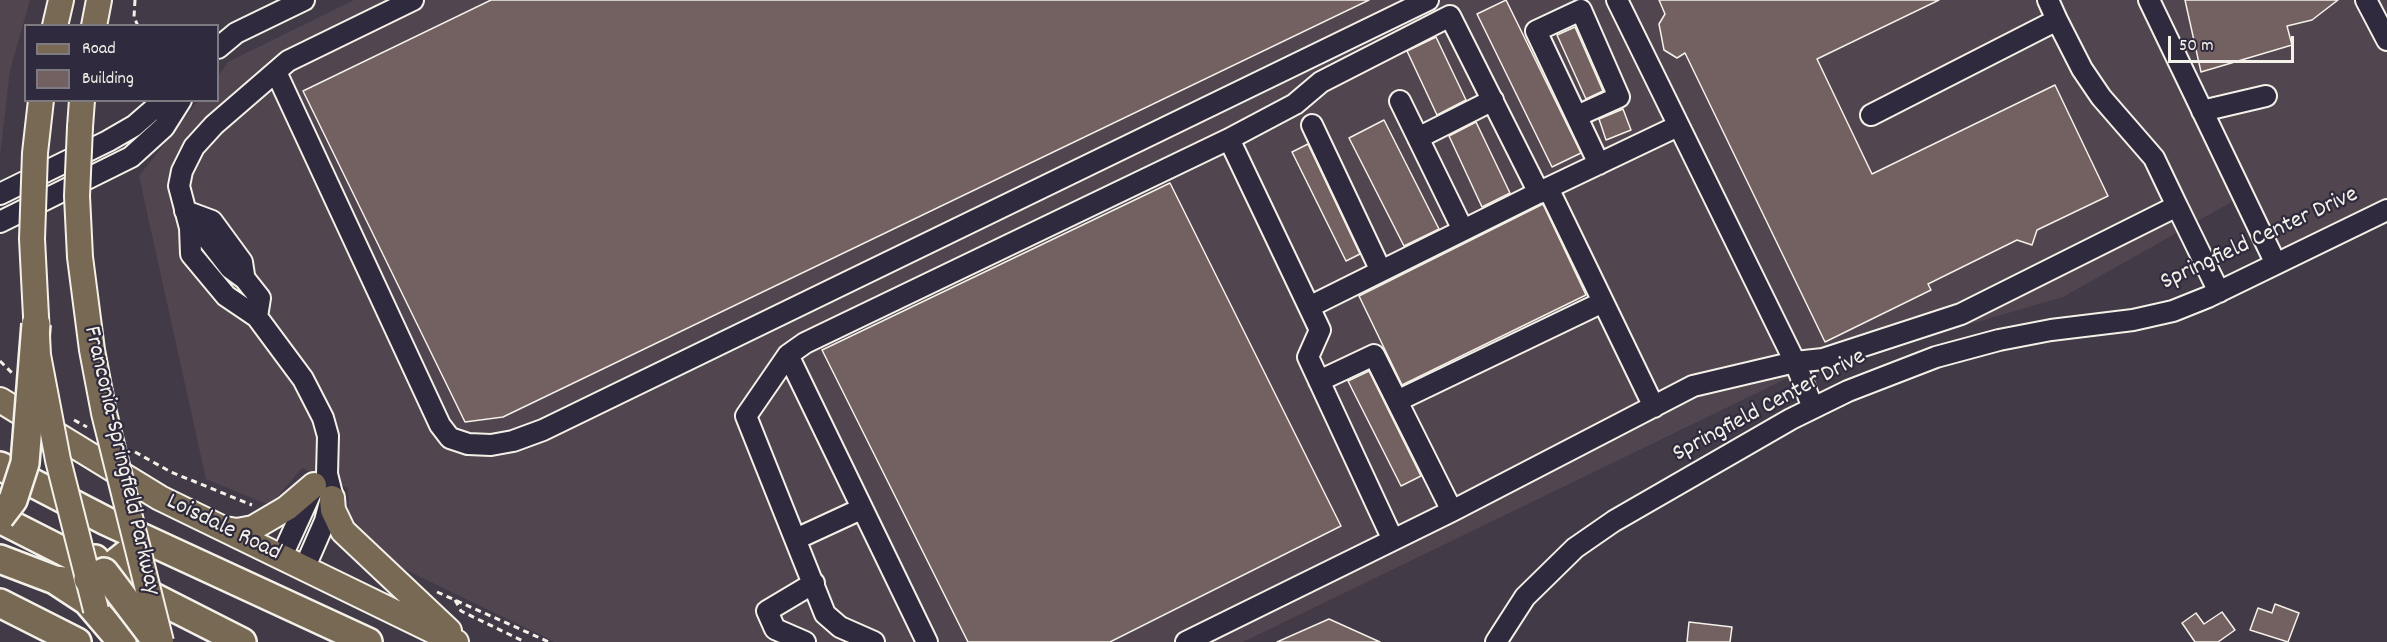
<!DOCTYPE html>
<style>
body{margin:0}
#map{position:relative;width:2387px;height:642px;overflow:hidden;background:#433a48;font-family:Dekko,sans-serif}
canvas{display:block}
.legend{position:absolute;left:24px;top:24px;width:195px;height:78px;box-sizing:border-box;background:#2f2a3d;border:2px solid #7e7a81;margin:0;padding:8px 10px;list-style:none;font-size:18px;color:#f4f1e8}
.legend li{display:flex;align-items:center;gap:12px;height:30px}
.legend b{width:30px;border:2px solid #7e7a81}
.scale{position:absolute;left:2168px;top:36px;width:126px;height:27px;box-sizing:border-box;border:3px solid #f4f1e8;border-top:0;padding-left:8px;font-size:18px;line-height:21px;white-space:nowrap;color:#f4f1e8;-webkit-text-stroke:4px #2f2a3d;paint-order:stroke}
</style>
<div id="map">
<canvas width="2387" height="642"></canvas>
<ul class="legend">
<li><b style="height:8px;background:#786954"></b>Road</li>
<li><b style="height:16px;background:#736060"></b>Building</li>
</ul>
<div class="scale">50 m</div>
</div>
<script>
const ctx = document.querySelector('canvas').getContext('2d');
ctx.lineJoin = 'round';
function fillPath(path, color) { ctx.fillStyle = color; ctx.fill(path, 'evenodd'); }
const shape = rows => new Path2D(rows.map(r => 'M' + r).join(''));
function stroke(path, color, width, dash) { ctx.strokeStyle = color; ctx.lineWidth = width; ctx.lineCap = dash ? 'butt' : 'round'; ctx.setLineDash(dash || []); ctx.stroke(path); }
function drawText(font, color, halo, rows, align = 'center') {
  ctx.font = font + ' Dekko,sans-serif'; ctx.lineWidth = 4.5; ctx.setLineDash([]); ctx.textBaseline = 'middle'; ctx.strokeStyle = halo; ctx.fillStyle = color; for (const [text, x, y, turn = 0] of rows) {
    ctx.save(); ctx.translate(x, y); ctx.rotate((+turn || 0) * Math.PI / 180); ctx.textAlign = isNaN(turn) ? turn : align; if (halo) ctx.strokeText(text, 0, 0); ctx.fillText(text, 0, 0); ctx.restore();
  }
}
const built = shape([
 [0,0,30,0,10,70,0,156],
 [354,0,2138,0,2235,200,2063,297,1794,375,1243,642,555,642,404,569,359,533,349,513,348,488,302,468,272,503,264,503,206,479,139,176,198,101,218,100,218,76,228,62],
 [2148,0,2387,0,2387,210,2276,264]
]);
const building = shape([
 [491,0,1369,0,503,417,465,422,303,91,491,0],
 [1506,0,1581,153,1552,167,1477,14,1506,0],
 [1659,0,1939,0,1817,59,1872,174,2055,85,2108,196,2037,230,2032,245,2017,240,1928,284,1931,290,1825,342,1685,53,1677,58,1664,50,1659,24,1665,14,1659,0],
 [2185,0,2338,0,2312,20,2287,26,2292,45,2201,72,2185,0],
 [1575,27,1603,91,1586,99,1557,35,1575,27],
 [1436,37,1466,100,1437,115,1407,51,1436,37],
 [1623,109,1631,130,1606,140,1599,119,1623,109],
 [1384,120,1439,229,1404,246,1349,138,1384,120],
 [1476,122,1510,193,1482,207,1449,136,1476,122],
 [1308,144,1360,254,1346,261,1292,152,1308,144],
 [1170,183,1341,526,1110,642,968,642,822,350,1170,183],
 [1543,204,1586,295,1402,385,1359,296,1543,204],
 [1369,371,1421,476,1401,486,1348,381,1369,371],
 [2275,604,2299,613,2288,642,2250,630,2258,608,2272,613,2275,604],
 [2222,612,2235,630,2218,642,2195,642,2182,623,2196,613,2204,624,2222,612],
 [1329,619,1380,642,1277,642,1329,619],
 [1689,622,1732,627,1730,642,1687,642,1689,622]
]);
const path = shape([
 [135,0,134,17,138,26],
 [0,361,12,373],
 [74,420,87,427],
 [135,452,171,472,252,505],
 [437,592,549,642],
 [455,600,461,611,525,642]
]);
const minor = shape([
 [2149,0,2276,264],
 [2366,0,2387,40],
 [218,48,236,33,304,0],
 [276,72,440,425,450,438,468,444,491,445,513,441,543,430,1428,0],
 [1400,101,1463,230],
 [2202,111,2266,96],
 [1871,115,2057,20,2048,0],
 [1577,116,1619,97,1581,10,1536,31,1599,164],
 [1312,125,1381,271],
 [1418,138,1493,100],
 [1229,139,1295,104,1321,82,1450,16,1539,193],
 [0,194,108,141,134,126,164,100],
 [2177,206,2219,292],
 [185,211,212,221,242,262,244,275],
 [188,220,206,237,230,268,245,279,260,298,257,317],
 [0,222,131,157,164,127,181,100],
 [1309,307,1548,188],
 [788,355,927,642],
 [1319,381,1374,355,1452,511],
 [1397,401,1603,302],
 [1654,407,1548,188,1678,126],
 [1813,408,1795,362,1823,359,1961,314,2177,206,2154,158,2101,97,2082,69,2057,20],
 [796,539,861,509],
 [281,558,313,488],
 [304,569,325,521,332,494,327,474,328,436,323,418,303,379,257,317,226,296,191,254,190,228,179,186,182,171,194,147,214,125,288,61,413,0],
 [805,642,775,629,767,611,814,583],
 [874,642,840,627,825,614,746,416,788,355,805,343,1229,139,1320,330,1308,357,1393,540],
 [1186,642,1452,511,1693,386,1795,362,1617,0],
 [1496,642,1525,597,1575,548,1614,521,1791,419,1848,391,1936,357,1999,340,2051,330,2133,320,2173,311,2208,297,2387,210]
]);
const major = shape([
 [55,26,61,0],
 [94,26,99,0],
 [80,127,82,100],
 [0,400,160,498,456,642],
 [332,498,333,510,343,531,449,631],
 [225,529,237,531,253,528,287,508,314,485]
]);
const highway = shape([
 [0,466,106,521,368,642],
 [0,519,242,642],
 [0,559,55,580,72,582],
 [95,559,104,572,138,545],
 [55,580,87,601,122,642],
 [0,603,77,642]
]);
const majorBridge = shape([
 [41,100,35,153,32,239,38,355,58,460,96,610],
 [80,127,77,196,80,257,92,350,104,413,161,642]
]);
const highwayBridge = shape([
 [0,517,13,500,25,463,36,324],
 [88,579,104,572,157,642]
]);
const streetNames = [
 ["Springfield Center Drive",2260,240,-25],
 ["Springfield Center Drive",1770,407,-28],
 ["Franconia-Springfield Parkway",120,461,77],
 ["Loisdale Road",223,529,26]
];
fillPath(built, '#51454f');
fillPath(building, '#736060');
stroke(building, '#f4f1e8', 1.5);
stroke(minor, '#f4f1e8', 24);
stroke(major, '#f4f1e8', 28);
stroke(highway, '#f4f1e8', 32);
stroke(path, '#f4f1e8', 3, [6, 4.5]);
stroke(minor, '#2f2a3d', 20);
stroke(major, '#786954', 24);
stroke(highway, '#786954', 27);
stroke(majorBridge, '#f4f1e8', 28, []);
stroke(highwayBridge, '#f4f1e8', 32, []);
stroke(majorBridge, '#786954', 24);
stroke(highwayBridge, '#786954', 27);
drawText('24px', '#f4f1e8', '#2f2a3d', streetNames);
</script>
